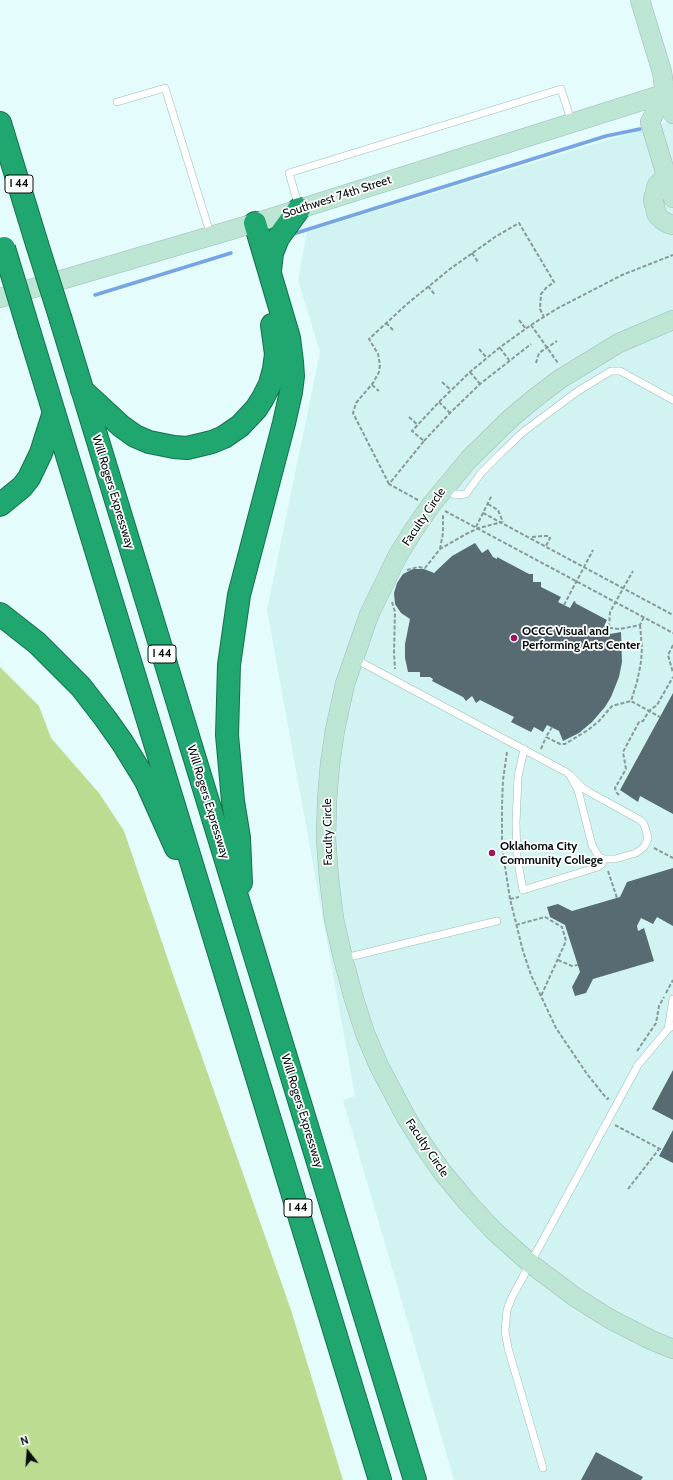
<!DOCTYPE html>
<style>
body{margin:0}
#map{position:relative;width:673px;height:1480px;overflow:hidden;background:#e4fcfb;font-family:Cabin,sans-serif}
canvas{display:block}
.north{position:absolute;left:8px;top:1432px;width:40px;height:40px;-webkit-text-stroke:3px #fff;paint-order:stroke;rotate:343deg;font-size:11px;font-weight:700;line-height:16px;text-align:center;color:#050d0d}
.north::after{content:'';display:block;margin:auto;width:14px;height:18px;background:#050d0d;clip-path:polygon(50% 0,100% 100%,50% 72%,0 100%)}
</style>
<div id="map">
<canvas width="673" height="1480"></canvas>
<div class="north">N</div>
</div>
<script>
const ctx = document.querySelector('canvas').getContext('2d');
ctx.lineJoin = 'round';
function fillPath(path, color) { ctx.fillStyle = color; ctx.fill(path, 'evenodd'); }
const shape = rows => new Path2D(rows.map(r => 'M' + r).join(''));
function stroke(path, color, width, dash) { ctx.strokeStyle = color; ctx.lineWidth = width; ctx.lineCap = dash ? 'butt' : 'round'; ctx.setLineDash(dash || []); ctx.stroke(path); }
function drawText(font, color, halo, rows, align = 'center') {
  ctx.font = font + ' Cabin,sans-serif'; ctx.lineWidth = 3.5; ctx.setLineDash([]); ctx.textBaseline = 'middle'; ctx.strokeStyle = halo; ctx.fillStyle = color; for (const [text, x, y, turn = 0] of rows) {
    ctx.save(); ctx.translate(x, y); ctx.rotate((+turn || 0) * Math.PI / 180); ctx.textAlign = isNaN(turn) ? turn : align; if (halo) ctx.strokeText(text, 0, 0); ctx.fillText(text, 0, 0); ctx.restore();
  }
}
const built = shape([
 [673,120,673,1480,454,1480,343,1100,355,1096,267,610,320,352,298,280,307,232]
]);
const green = shape([
 [0,667,39,706,51,738,99,793,124,831,177,986,291,1310,343,1480,0,1480]
]);
const stream = shape([
 [293,234,606,136,640,129],
 [95,295,231,253]
]);
const building = shape([
 [475,543,482,553,488,549,493,557,497,559,497,557,529,574,533,574,533,582,541,582,541,587,561,597,558,602,570,608,574,601,576,602,575,603,607,620,602,630,610,634,621,632,622,662,619,677,611,697,605,707,592,722,579,733,563,741,559,731,547,725,543,732,534,727,531,732,511,722,514,717,480,700,476,703,472,696,466,701,463,697,432,681,433,679,430,677,420,677,420,672,408,672,405,658,405,644,410,619,401,613,395,604,394,593,397,583,403,574,413,569,424,569,434,573,452,556],
 [673,693,673,814,640,796,638,802,620,790],
 [673,868,673,926,657,917,653,924,641,918,637,926,638,931,644,928,654,961,593,979,586,993,575,996,572,987,580,972,565,925,550,917,547,907,558,904,572,911,620,897,627,882],
 [673,1070,673,1120,652,1109],
 [673,1130,673,1163,659,1156],
 [596,1452,643,1477,641,1480,581,1480]
]);
const path = shape([
 [472,253,478,262],
 [428,286,435,295],
 [519,320,526,329],
 [386,323,394,331],
 [531,325,558,363],
 [500,348,509,360],
 [479,349,487,358],
 [536,363,539,353,557,341],
 [470,372,480,384],
 [442,382,451,390],
 [372,385,379,391],
 [439,402,450,413],
 [409,417,418,425],
 [424,441,450,413,480,384,531,344],
 [389,484,353,413,356,403,373,383,379,372,380,365,378,354,369,339,407,304,450,269,495,237,519,223,554,282,546,288,541,294,540,309,544,317],
 [418,500,389,484,424,441,412,431,439,402,470,372,499,348,531,325,558,308,622,275,673,255],
 [488,504,498,510,503,522],
 [445,511,673,633],
 [483,513,673,615],
 [476,527,492,495],
 [532,537,543,536,549,536,550,538,546,546],
 [440,549,443,533,443,514],
 [407,570,418,567,425,568,440,549,466,534,479,528,502,522],
 [392,602,395,612,394,652,395,669],
 [564,605,593,550],
 [640,625,642,648,641,662,637,682,631,701,660,717],
 [604,626,609,628,610,612,633,571],
 [609,628,620,629,640,625,644,617],
 [673,645,668,655,673,673],
 [552,727,546,737,560,744,565,744,588,730,599,721,612,706,631,701],
 [541,749,546,737],
 [507,752,503,780,502,805,502,847,510,899,523,951,531,975,556,1028,587,1074,607,1099,609,1098],
 [619,795,616,792,615,788,626,769,623,752,639,722,643,721,649,711,657,705,673,677],
 [654,848,673,858],
 [608,871,617,898],
 [510,899,519,897],
 [516,925,545,917,562,927,566,941,541,996],
 [558,960,572,966,578,965],
 [666,993,673,980],
 [637,1051,656,1023,659,1006,664,997],
 [615,1125,662,1150],
 [628,1189,659,1149]
]);
const lane = shape([
 [117,102,165,88,211,236],
 [299,207,289,173,561,89,572,123],
 [446,490,456,495,466,494,481,473,501,453,523,432,578,391,611,371,620,371,673,400],
 [355,659,566,772,570,775,583,788,589,792,640,820,644,824,647,834,648,839,644,847,636,853,615,859,604,859,599,857,592,845,578,790,570,775],
 [524,749,518,777,516,823,517,857,523,890,598,867,602,864,604,859],
 [345,958,497,921],
 [668,1029,673,999],
 [543,1468,508,1348,505,1331,507,1310,512,1297,638,1065,668,1029,673,1026]
]);
const secondary = shape([
 [640,0,662,72,665,93,673,114],
 [665,93,650,122,673,198],
 [666,176,657,185,653,200,657,215,662,220,669,224,673,225],
 [0,298,255,223,673,91],
 [673,320,619,343,560,379,535,398,511,418,469,459,431,505,413,531,397,557,369,615,345,684,335,730,330,764,327,800,326,839,329,878,334,919,343,958,354,999,365,1033,379,1066,406,1117,424,1146,443,1173,468,1203,494,1231,531,1264,575,1297,610,1319,651,1340,673,1349]
]);
const highway = shape([
 [0,123,37,244],
 [270,271,272,253,278,238,299,209],
 [61,320,415,1480],
 [30,334,380,1480],
 [82,390,121,426,135,436,149,442,174,447,187,448,212,442,224,437,240,426,256,409,263,398,270,384,274,369,276,354,272,325],
 [0,505,22,487,29,478,41,453,54,412],
 [0,614,37,643,81,687,105,718,122,742,146,781,176,848],
 [241,883,239,838,233,801,227,735,229,665,239,595,284,423,291,392,293,376,292,362,289,338,255,223]
]);
const highwayBridge = shape([
 [37,244,61,320],
 [4,248,30,334]
]);
const markers = [
 [514,638,4,"#a0155f"],
 [492,853,4,"#a0155f"]
];
const shields = [
 [19,184,28],
 [162,654,28],
 [298,1208,28]
];
const shieldNames = [
 ["I 44",19,184],
 ["I 44",162,654],
 ["I 44",298,1208]
];
const streetNames = [
 ["Southwest 74th Street",337,197,-18],
 ["Will Rogers Expressway",113,492,73],
 ["Faculty Circle",424,517,-56],
 ["Will Rogers Expressway",208,802,73],
 ["Faculty Circle",328,832,-91],
 ["Will Rogers Expressway",302,1111,73],
 ["Faculty Circle",427,1148,56]
];
const poiNames = [
 ["OCCC Visual and",522,631],
 ["Performing Arts Center",522,645],
 ["Oklahoma City",500,846],
 ["Community College",500,860]
];
fillPath(built, '#d1f4f2');
fillPath(green, '#bcdc91');
stroke(stream, '#77a4e3', 3.5);
fillPath(building, '#586b73');
stroke(lane, '#a2bab8', 8);
stroke(secondary, '#a2bab8', 20);
stroke(highway, '#16714d', 24);
stroke(path, '#889998', 2, [4, 2]);
stroke(lane, '#fff', 7);
stroke(secondary, '#bce5d4', 19);
stroke(highway, '#1fa76f', 22);
stroke(highwayBridge, '#16714d', 24, []);
stroke(highwayBridge, '#1fa76f', 22);
for (const [x, y, r, color] of markers) { const dot = new Path2D(); dot.arc(x, y, r, 0, 2 * Math.PI); ctx.fillStyle = color; ctx.fill(dot); stroke(dot, '#fff', 1.5); }
for (const [x, y, w] of shields) { const box = new Path2D(); box.roundRect(x - w / 2, y - 9, w, 18, 3); ctx.fillStyle = '#fff'; ctx.fill(box); stroke(box, '#050d0d', 1); }
drawText('bold 11px', '#050d0d', null, shieldNames);
drawText('12px', '#050d0d', '#fff', streetNames);
drawText('bold 12px', '#050d0d', '#fff', poiNames, 'left');
</script>
